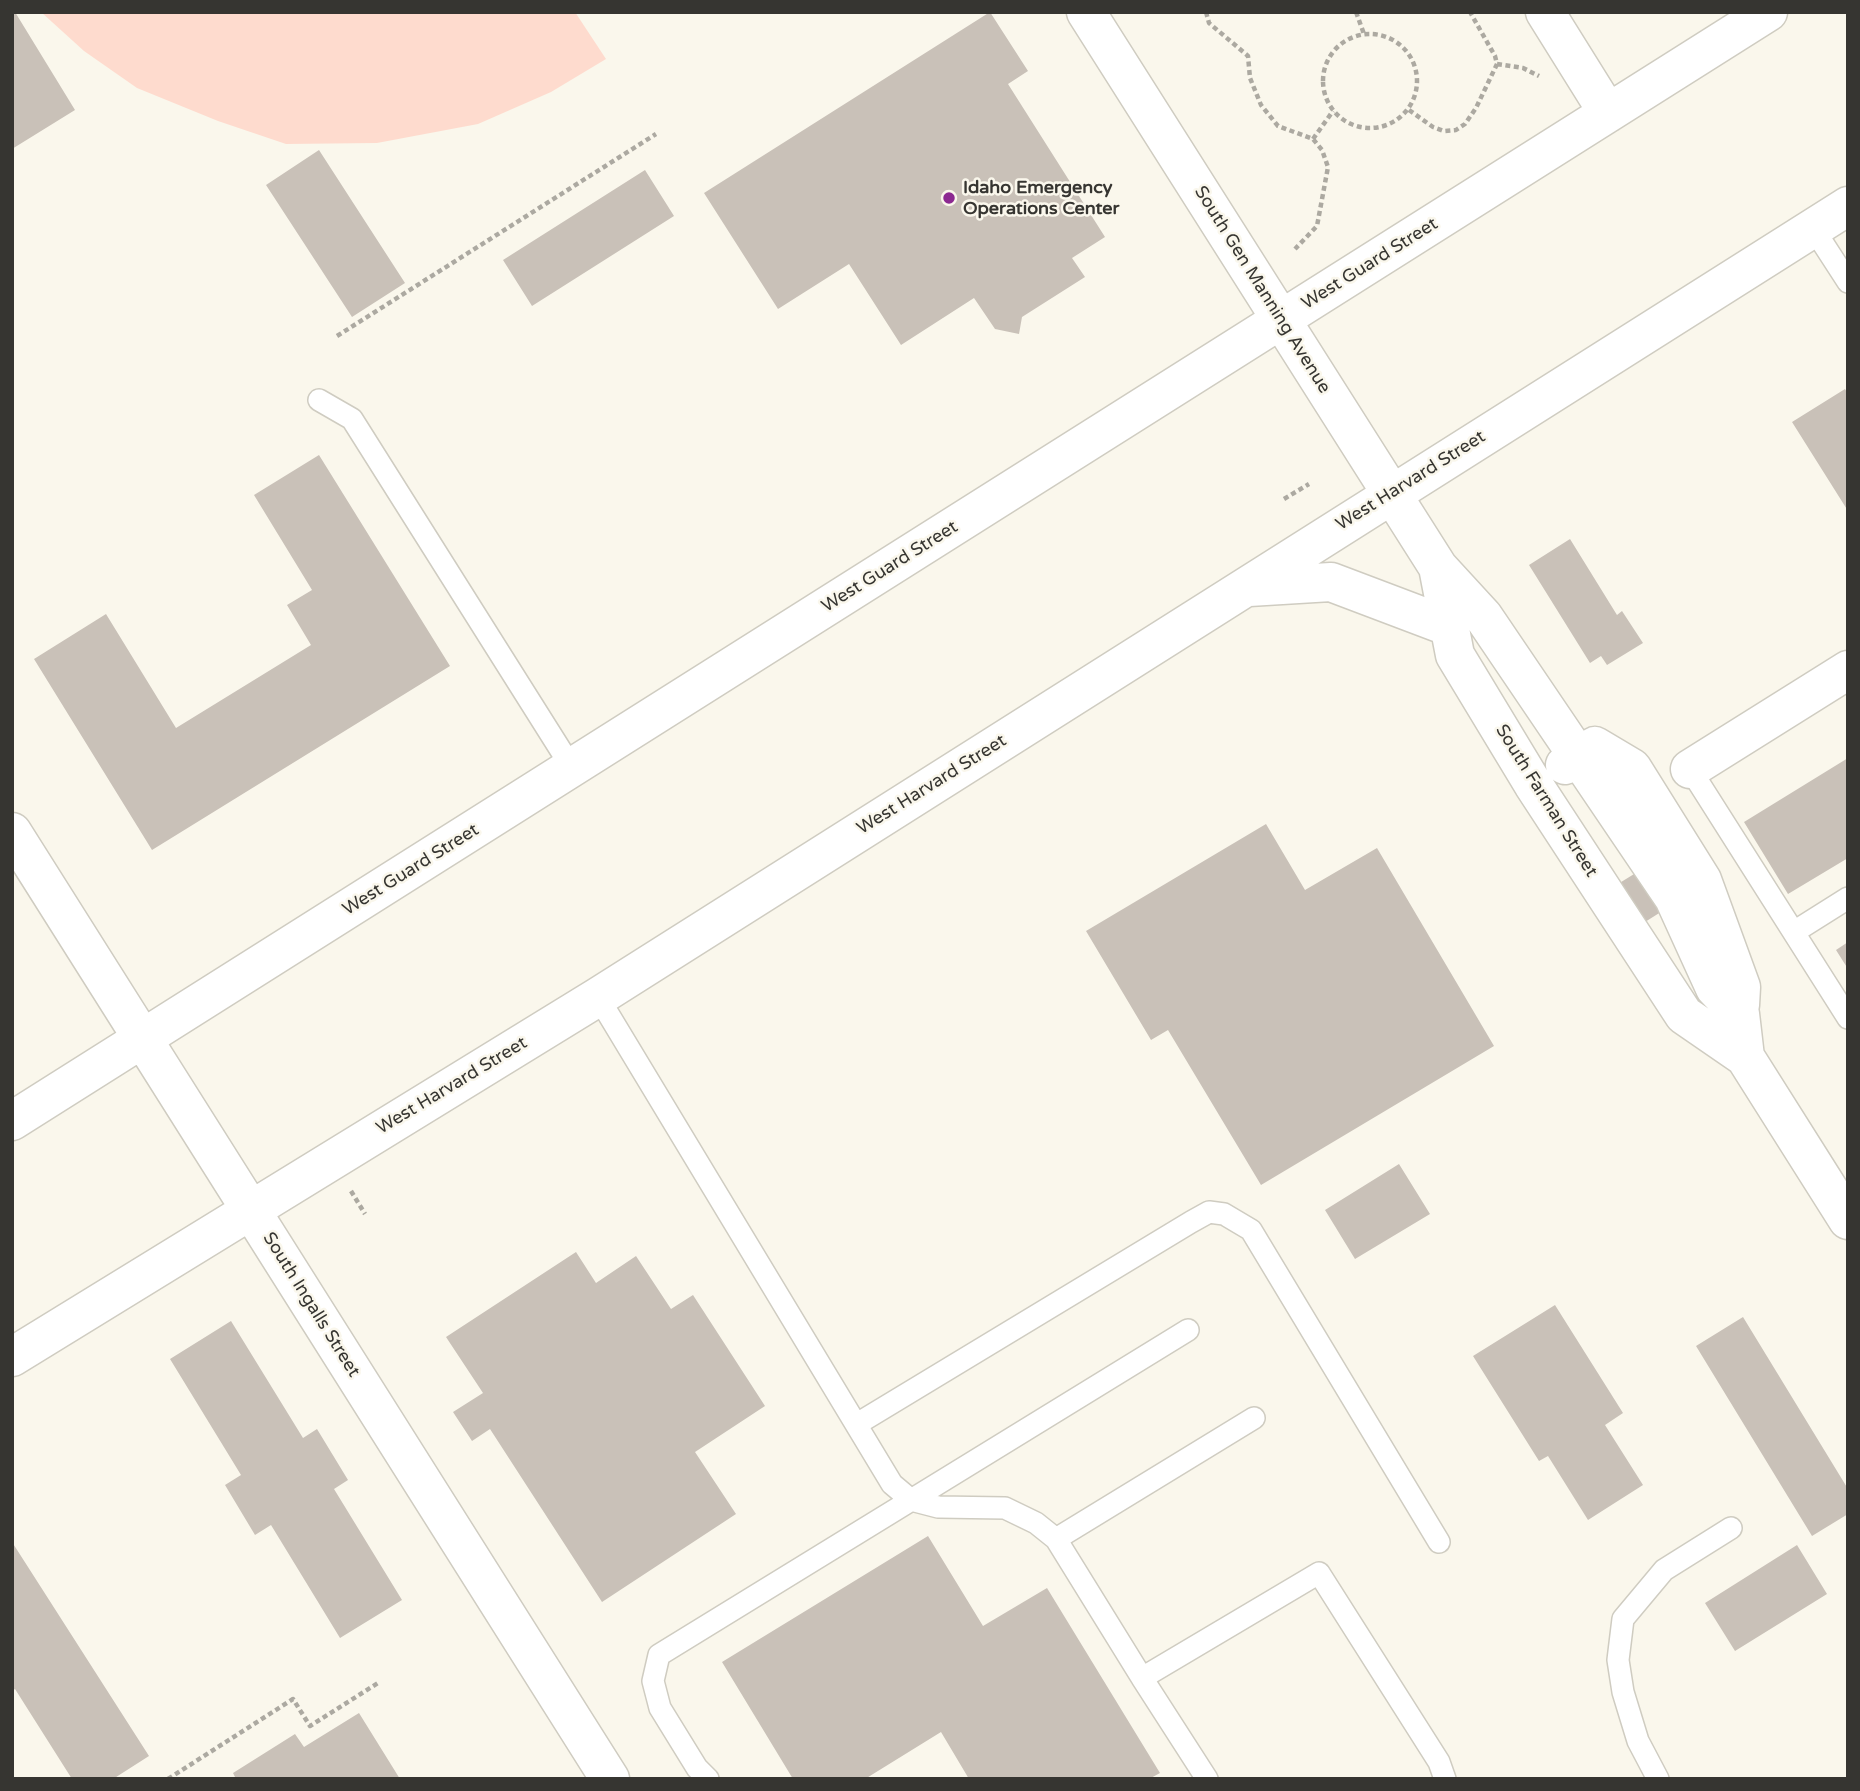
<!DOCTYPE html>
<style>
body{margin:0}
#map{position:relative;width:1860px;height:1791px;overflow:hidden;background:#faf7ec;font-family:"Varela Round",sans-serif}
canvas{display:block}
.frame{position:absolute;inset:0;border:14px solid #363531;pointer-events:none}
</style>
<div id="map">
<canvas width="1860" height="1791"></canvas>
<div class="frame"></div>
</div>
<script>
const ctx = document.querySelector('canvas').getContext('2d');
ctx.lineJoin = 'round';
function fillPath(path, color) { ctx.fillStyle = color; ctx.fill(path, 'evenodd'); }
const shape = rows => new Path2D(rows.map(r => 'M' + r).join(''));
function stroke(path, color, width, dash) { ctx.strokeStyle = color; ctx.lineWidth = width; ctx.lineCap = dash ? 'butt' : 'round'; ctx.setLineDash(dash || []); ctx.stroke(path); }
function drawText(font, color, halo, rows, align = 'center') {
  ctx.font = font + ' "Varela Round",sans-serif'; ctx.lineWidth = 5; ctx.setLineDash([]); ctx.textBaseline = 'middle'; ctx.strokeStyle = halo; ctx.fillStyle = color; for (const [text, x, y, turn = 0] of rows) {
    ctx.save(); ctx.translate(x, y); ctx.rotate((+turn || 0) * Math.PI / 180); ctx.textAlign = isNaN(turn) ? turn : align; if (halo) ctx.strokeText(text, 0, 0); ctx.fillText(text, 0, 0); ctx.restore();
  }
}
const green = shape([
 [41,12,575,12,606,59,551,92,478,124,377,143,286,144,218,121,137,88,84,51]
]);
const building = shape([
 [12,12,15,12,75,110,12,149],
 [990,12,1028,71,1008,84,1105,237,1072,258,1085,277,1022,317,1019,334,995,329,974,298,901,345,849,264,778,309,704,193],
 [319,150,405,283,352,317,266,185],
 [645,170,674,216,532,306,503,260],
 [1845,389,1848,394,1848,511,1792,422],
 [319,455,450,666,152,850,34,659,106,614,176,728,311,645,287,605,312,590,254,495],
 [1570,539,1617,615,1622,611,1643,643,1607,665,1601,656,1590,663,1529,565],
 [1848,758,1848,858,1788,894,1744,822],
 [1266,824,1305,890,1377,848,1494,1046,1261,1185,1168,1030,1151,1040,1086,931],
 [1691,839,1715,878,1637,927,1613,887],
 [1848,942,1848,969,1836,950],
 [1399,1164,1430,1214,1355,1259,1325,1210],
 [576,1252,596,1283,636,1256,671,1309,693,1295,765,1406,695,1452,736,1514,602,1602,490,1429,472,1441,453,1412,483,1393,446,1337],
 [1555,1305,1623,1413,1605,1425,1643,1485,1588,1520,1548,1456,1539,1461,1473,1356],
 [1743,1317,1848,1489,1848,1514,1812,1536,1696,1346],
 [231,1321,303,1438,317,1429,348,1480,334,1489,402,1600,340,1638,271,1525,255,1535,225,1485,241,1475,170,1359],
 [928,1536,983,1626,1047,1588,1160,1773,1149,1779,969,1779,941,1732,865,1779,793,1779,722,1662],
 [12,1542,149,1756,113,1779,72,1779,15,1689,12,1691],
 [1797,1545,1827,1594,1735,1651,1705,1603],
 [359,1713,400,1779,236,1779,233,1773,295,1734,304,1747]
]);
const path = shape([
 [1206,12,1209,23,1248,56,1250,78,1261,105,1278,126,1313,139,1322,150,1328,167,1317,226,1295,249],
 [1356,12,1364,34],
 '1323 81a47 47 0 1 1 94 0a47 47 0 1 1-94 0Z',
 [1497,64,1523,68,1539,76],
 [1409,110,1433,127,1444,131,1456,130,1465,124,1476,108,1497,64,1495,56,1470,12],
 [1313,139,1333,111],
 [337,336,656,134],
 [1284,499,1309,484],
 [351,1191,365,1214],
 [168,1779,293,1699,310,1726,378,1683]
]);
const lane = shape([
 [1813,228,1848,282],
 [319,400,352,419,572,768],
 [1690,769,1848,1018],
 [1794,932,1848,898],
 [598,997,892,1484,911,1500,938,1507,1005,1508,1036,1523,1056,1539,1142,1678],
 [857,1424,1191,1222,1209,1212,1224,1214,1251,1230,1439,1542],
 [1056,1539,1254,1418],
 [708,1779,697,1768,660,1708,653,1681,659,1655,1188,1330],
 [1207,1779,1142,1678,1319,1573,1439,1762,1445,1779],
 [1658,1779,1638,1741,1623,1692,1618,1660,1623,1619,1664,1570,1731,1528]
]);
const street = shape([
 [1086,12,1438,567,1483,616,1674,898,1715,988,1740,1014,1745,1057],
 [1545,12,1608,113],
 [1438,567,1455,655,1533,784,1684,1015,1745,1057,1848,1220],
 [1249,587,1331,582,1450,627],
 [1565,765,1595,746,1632,768,1702,880,1741,987,1740,1005],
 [1690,769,1848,670],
 [12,832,610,1779],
 [12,1121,1768,12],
 [12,1357,598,997,1848,206]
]);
const markers = [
 [949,198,7,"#8c2991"]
];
const poiNames = [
 ["Idaho Emergency",963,188],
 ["Operations Center",963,209]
];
const streetNames = [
 ["West Guard Street",1370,264,-32],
 ["South Gen Manning Avenue",1262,290,58],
 ["West Harvard Street",1411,481,-32],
 ["West Guard Street",890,567,-32],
 ["West Harvard Street",932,785,-32],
 ["South Farman Street",1546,801,58],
 ["West Guard Street",411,870,-32],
 ["West Harvard Street",452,1086,-31],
 ["South Ingalls Street",311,1305,58]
];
fillPath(green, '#fedbce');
fillPath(building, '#c9c1b8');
stroke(lane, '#cfccc1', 24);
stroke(street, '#cfccc1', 41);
stroke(path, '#aca9a1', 4.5, [5, 3.5]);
stroke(lane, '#fff', 21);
stroke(street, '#fff', 38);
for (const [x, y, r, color] of markers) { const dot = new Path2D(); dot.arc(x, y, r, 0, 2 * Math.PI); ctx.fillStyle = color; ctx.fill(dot); stroke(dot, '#faf7ec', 2.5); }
drawText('bold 18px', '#363531', '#faf7ec', poiNames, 'left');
drawText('18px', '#363531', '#faf7ec', streetNames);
</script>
